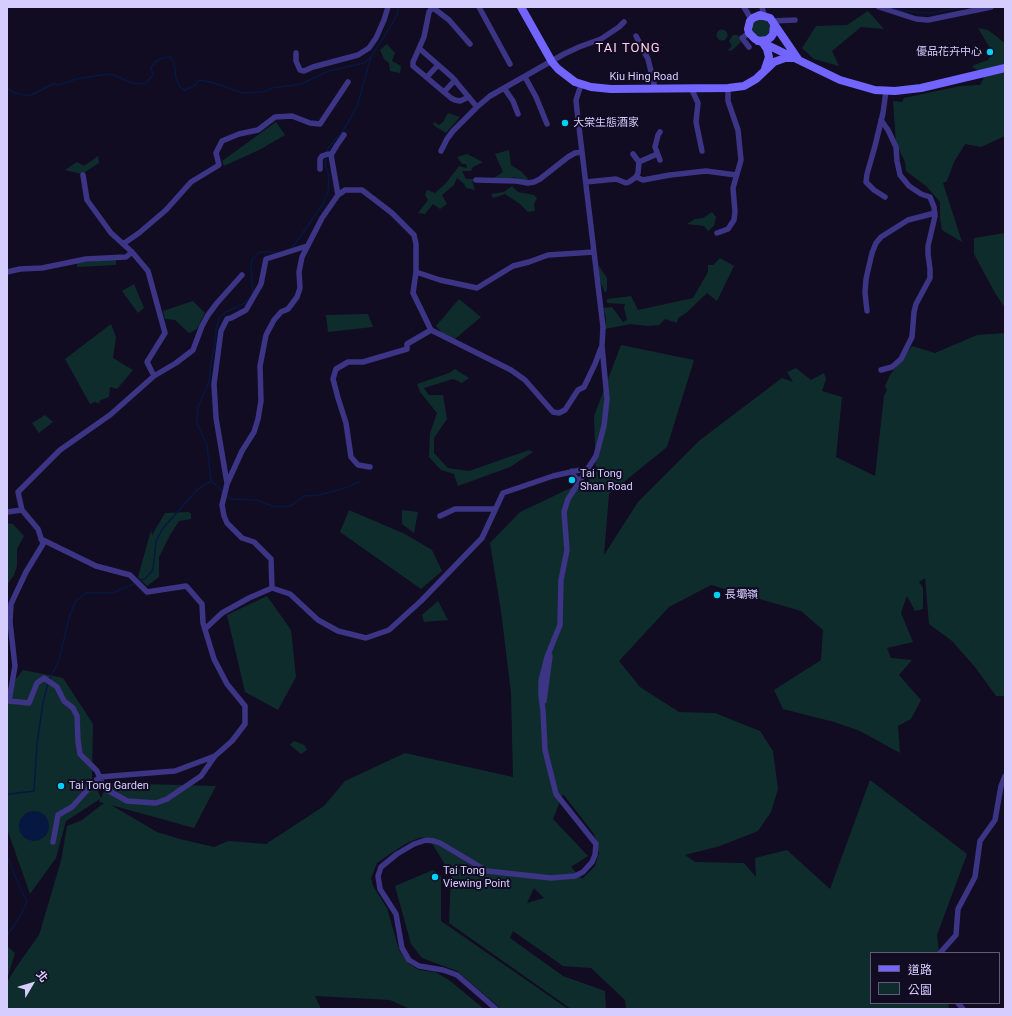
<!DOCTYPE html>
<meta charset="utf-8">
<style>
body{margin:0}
#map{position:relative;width:1012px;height:1016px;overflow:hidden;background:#110c22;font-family:Roboto,"Noto Sans TC",sans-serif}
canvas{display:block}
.frame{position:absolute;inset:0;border:8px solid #d6cdff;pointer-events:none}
.legend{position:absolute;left:870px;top:952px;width:130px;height:52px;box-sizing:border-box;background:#110c22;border:1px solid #60597a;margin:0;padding:5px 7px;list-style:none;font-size:12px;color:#d6cdff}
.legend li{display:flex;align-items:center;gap:8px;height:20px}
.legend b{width:20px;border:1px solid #60597a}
.north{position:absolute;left:12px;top:964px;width:40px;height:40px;-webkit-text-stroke:3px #110c22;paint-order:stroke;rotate:52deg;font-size:11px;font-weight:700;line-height:16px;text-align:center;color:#d6cdff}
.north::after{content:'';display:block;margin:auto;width:14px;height:18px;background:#d6cdff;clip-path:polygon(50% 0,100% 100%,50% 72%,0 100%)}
</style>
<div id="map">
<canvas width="1012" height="1016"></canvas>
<div class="frame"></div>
<ul class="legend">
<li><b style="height:5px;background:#7264ff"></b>道路</li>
<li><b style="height:11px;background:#0f2c2d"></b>公園</li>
</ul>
<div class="north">北</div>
</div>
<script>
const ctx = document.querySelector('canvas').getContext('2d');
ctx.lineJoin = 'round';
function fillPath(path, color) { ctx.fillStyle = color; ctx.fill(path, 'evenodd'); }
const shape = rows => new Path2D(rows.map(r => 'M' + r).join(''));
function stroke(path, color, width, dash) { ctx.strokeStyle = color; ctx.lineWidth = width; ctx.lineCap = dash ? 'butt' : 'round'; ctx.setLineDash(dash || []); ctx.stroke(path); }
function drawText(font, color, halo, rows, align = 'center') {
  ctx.font = font + ' Roboto,"Noto Sans TC",sans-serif'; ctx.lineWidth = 4; ctx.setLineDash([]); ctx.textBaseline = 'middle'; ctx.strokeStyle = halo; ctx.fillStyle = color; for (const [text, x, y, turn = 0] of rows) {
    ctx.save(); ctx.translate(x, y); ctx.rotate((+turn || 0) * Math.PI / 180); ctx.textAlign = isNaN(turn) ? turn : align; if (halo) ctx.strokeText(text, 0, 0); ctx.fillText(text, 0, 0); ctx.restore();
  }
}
const green = shape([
 [868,11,884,29,861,27,832,51,839,66,814,59,802,48,816,26,847,25],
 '752 28a9 9 0 1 1 18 0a9 9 0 1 1-18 0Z',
 [978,28,988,30,1005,43,1005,136,981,147,965,144,954,162,947,181,943,183,962,242,942,230,940,218,940,202,926,186,906,171,905,162,896,143,893,101,902,102,904,98,960,86,980,85,986,74,972,67,974,65,988,60,993,53],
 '716.5 35a5.5 5.5 0 1 1 11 0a5.5 5.5 0 1 1-11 0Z',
 [733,35,738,35,741,42,731,51,728,50,732,46,729,41],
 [387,44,395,53,392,61,401,66,400,73,390,71,389,63,384,59,380,50],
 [448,113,460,117,446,133,433,125,434,122,439,125,443,122],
 [276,122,285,135,261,149,224,166,222,161],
 [509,150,511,165,522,172,528,179,528,181,521,181,522,179,513,177,513,180,494,178,503,172,495,154],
 [467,154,483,162,473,167,471,171,462,171,466,179,476,179,475,182,472,181,475,190,466,188,464,184,457,178,454,185,442,195,447,204,440,209,433,204,425,214,418,213,428,200,425,195,427,190,435,193,446,183,459,166,467,168,466,164,462,164,457,157],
 [98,156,99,163,82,174,65,170,77,162,84,166],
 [512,186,518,192,534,195,537,198,534,204,535,211,528,212,520,204,505,194,493,198,491,194,504,192],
 [712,212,716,217,714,226,708,231,704,226,687,224,695,219,703,218],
 [1005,233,1005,308,995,293,974,254,974,238],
 [720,258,734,266,717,301,707,293,686,313,678,318,677,323,665,319,659,325,648,326,631,324,605,329,606,317,603,308,612,307,623,322,627,320,624,308,625,304,607,303,607,299,631,296,638,310,693,298,708,272,708,265,713,265],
 [116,259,116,265,77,267,77,263],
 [599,266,607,278,607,290,605,293,599,279],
 [134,284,144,308,138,313,122,291],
 [459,299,481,317,455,339,444,335,436,326],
 [193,301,205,313,197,329,189,333,175,320,165,319,163,311],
 [368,314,373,327,328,332,326,315],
 [111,324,116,337,113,358,133,370,117,389,110,387,109,397,99,401,100,404,95,402,90,404,65,359],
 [1005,333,1005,696,996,696,975,667,952,641,929,624,925,578,919,582,923,588,923,609,915,611,907,596,901,613,913,642,887,648,891,658,912,660,899,675,921,700,911,719,898,726,900,753,860,731,834,722,783,709,774,690,821,660,823,630,801,611,711,585,669,607,619,661,640,687,679,712,715,713,760,731,773,751,778,789,771,812,758,831,720,846,685,855,695,862,744,863,756,877,755,858,787,850,830,889,870,780,967,854,937,935,939,953,871,953,871,1003,948,1003,949,1009,626,1009,625,1000,591,968,563,966,513,931,510,938,563,976,605,991,606,1009,571,1009,449,923,451,874,428,837,419,838,407,843,387,856,377,863,371,878,373,886,387,908,399,950,408,963,419,970,435,972,449,980,484,1009,410,1009,390,1000,315,996,321,1009,7,1009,7,982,17,966,39,935,61,861,67,826,82,820,104,803,99,802,100,799,66,821,56,858,30,894,7,829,7,690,23,670,63,678,93,724,92,778,101,798,108,783,216,786,194,828,111,805,157,832,180,839,214,847,228,841,266,844,324,806,345,781,405,753,513,777,511,693,501,611,490,543,520,512,596,476,594,416,621,345,694,360,667,447,609,494,604,555,638,502,700,440,782,378,793,382,787,372,796,368,811,380,824,373,826,379,822,391,842,397,836,457,875,476,884,396,887,390,885,386,890,375,912,346,935,353,977,335],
 [563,794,594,834,599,853,595,866,582,879,571,867,588,856,553,819],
 [534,888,544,898,527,903],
 [455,369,469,378,462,383,453,379,424,388,429,395,443,395,447,419,434,438,434,453,448,468,469,471,529,450,533,452,510,467,458,486,454,474,441,470,429,457,430,433,437,413,420,392,417,384,449,373],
 [45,415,53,422,39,433,32,423],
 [349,510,405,534,432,550,442,571,421,589,340,532],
 [402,510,418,512,414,533,402,524],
 [189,512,191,514,191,519,179,521,170,535,159,557,159,577,147,586,138,577,151,530,152,535,165,513],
 [7,523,13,524,24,536,17,549,17,566,14,575,7,585,7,588],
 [267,596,291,630,296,677,278,710,245,692,227,615],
 [438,601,448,620,424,622,422,615],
 [294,741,304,745,307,750,301,754,290,745],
 [433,870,441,876,441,921,568,1009,501,1009,457,971,422,958,411,944,395,886],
 [7,946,15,953,7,979]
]);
const water = shape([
 '19 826a15 15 0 1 1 30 0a15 15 0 1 1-30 0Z'
]);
const stream = shape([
 [890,7,903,11,932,13,962,7],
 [7,88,15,93,25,95,31,95,53,84,59,85,76,79,108,74,113,75,132,83,145,84,153,75,151,68,155,62,163,58,170,57,174,62,176,78,180,87,185,90,194,86,199,80,211,82,243,93,263,92,272,88,301,84,329,71,364,63,371,57],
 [326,153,326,151,333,142,343,131,357,107,371,57,392,24,397,15,398,7],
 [292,248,323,204,328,192,329,176,325,164,326,157],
 [253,294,251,268,252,259,260,252,278,252],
 [223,491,211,481,207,445,197,423,198,407,209,382,211,363,215,344,216,330,219,318,226,312,245,303,250,298],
 [226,494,231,499,256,500,275,507,291,506,304,496,319,495,342,489,359,482],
 [139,581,145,579,153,570,156,541,163,528,198,489,211,481],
 [7,796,9,794,34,791,37,744,43,703,48,683,59,660,69,618,75,602,86,593,113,593,136,583],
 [7,856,20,888,27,901,21,915,7,936]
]);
const street = shape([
 [432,7,449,20,470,44],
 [433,7,429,12,424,37,413,62,413,66,451,98,455,100,460,101,469,97],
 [479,7,510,64],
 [744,7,751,19],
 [762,7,764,15],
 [879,7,916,19,928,20,991,7],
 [772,21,795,20],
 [636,36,648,59,655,88],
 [749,47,742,38,749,33],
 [420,49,452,77,477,107],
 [296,53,296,61,300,70,304,71,313,67,358,55,369,48,376,38,384,20,388,7],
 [427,77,438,65],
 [525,77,536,97,547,124],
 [504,88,513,101,518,114],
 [691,88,698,103,696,122,702,151],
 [444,92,455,80],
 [441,151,447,139,453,131,477,107,490,96,564,54,579,47,601,39,619,27,624,22],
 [633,154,639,162,657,154],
 [660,160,655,147,658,135,660,132],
 [320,169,320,159,322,156,328,154,331,155],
 [83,175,87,200,111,233,132,252,148,271,165,333,147,362,154,376],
 [636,177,643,180,670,175,706,171,736,175],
 [476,180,516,181,528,183,534,182,540,179,568,157,575,153,582,152],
 [586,182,616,179,626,183,629,182,636,177,638,173,639,162],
 [338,195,331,155,337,145,344,135],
 [885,197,874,190,866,182,867,174,875,146,883,113,886,91],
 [717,233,728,229,734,220,735,212,733,188,741,160,738,130,728,101,728,88],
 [123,244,139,233,166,210,191,182,219,165,216,153,222,141,239,134,258,130,275,117,292,116,310,123,320,124,348,82],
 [7,272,20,269,42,268,86,259,126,257,132,252],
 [416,272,440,280,477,288,513,266,529,262,548,255,594,252],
 [867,311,865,293,866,279,872,253,876,243,881,237,908,220,935,213],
 [881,370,892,367,901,359,912,337,914,312,916,304,930,278,930,269,928,254,928,246,935,216,934,207,930,197,921,194,909,186,900,175,897,161,896,147,888,130,881,120],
 [370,467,358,465,351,457,346,423,338,398,333,379,336,369,348,362,363,362,407,349,407,344,431,330],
 [572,471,574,476,579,481],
 [227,483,216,418,214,384,221,331,227,319,231,318,246,310,261,284,266,259,307,246],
 [7,512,22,510],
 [440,516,455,509,495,509],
 [41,539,96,566,130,575,147,592,186,586,188,588,202,604,203,623,214,659,227,684,245,706,245,724,232,741,215,756,175,771,99,777,72,807,58,815,53,842],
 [272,588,271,559,254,542,242,538,227,523,224,516,222,505,227,484,242,451,254,432,258,419,261,401,260,366,266,335,274,320,281,312,288,309,297,297,300,288,299,272,302,257,322,218,338,195,341,193,345,190,362,190,392,213,414,235,416,244,416,272,413,293,431,330,511,370,525,380,553,412,559,413,565,410,578,390,584,387,595,364,601,348],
 [205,629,222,613,249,598,272,588,290,594,318,620,338,631,366,638,389,630,421,601,482,538,503,493,553,476,580,470,587,470],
 [544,701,550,656],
 [215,756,201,776,167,799,156,803,127,801,104,788,97,771,80,754,78,741,77,716,73,708,64,701,57,687,44,678,37,683,29,703,9,701,15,666,10,622,11,604,26,572,43,544,38,529,22,510,18,492,60,450,110,415,154,376,176,363,193,350,202,326,208,315,217,303,242,275],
 [940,953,956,935,958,909,975,877,980,841,995,820,1001,786,1005,776],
 [958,1003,963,1009],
 [496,1009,457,975,443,970,419,966,409,960,402,948,396,914,380,889,378,876,381,867,397,854,414,844,426,840,434,841,440,843,487,871,551,878,575,876,583,872,592,862,595,855,596,844,556,794,545,750,543,711,541,695,541,681,547,657,560,625,561,580,567,550,564,512,568,499,596,456,604,426,607,399,602,346,603,327,600,302,577,110,576,100,581,85]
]);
const secondary = shape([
 [521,7,552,62,558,69,575,82,591,87,611,89,728,88,744,86,756,79,774,62,785,58,792,58],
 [758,41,767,40,771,37,773,34,774,25],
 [763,43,767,49,769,57,765,69],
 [798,59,770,18,760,15,753,18,750,21,748,29,749,33,755,39,840,80,875,90,895,91,921,88,1005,68]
]);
const markers = [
 [990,52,4,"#00cff8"],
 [565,123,4,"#00cff8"],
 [572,480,4,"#00cff8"],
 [717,595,4,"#00cff8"],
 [61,786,4,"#00cff8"],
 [435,877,4,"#00cff8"]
];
const poiNames = [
 ["優品花卉中心",982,52,"right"],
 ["大棠生態酒家",573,123],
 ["Tai Tong",580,474],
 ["Shan Road",580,487],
 ["長壩嶺",725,595],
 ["Tai Tong Garden",69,786],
 ["Tai Tong",443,871],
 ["Viewing Point",443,884]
];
const streetNames = [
 ["Kiu Hing Road",644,77]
];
const quarterNames = [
 ["TAI TONG",628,49]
];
fillPath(green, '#0f2c2d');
fillPath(water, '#061841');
stroke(stream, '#061841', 1.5);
stroke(street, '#3c3484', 5.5);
stroke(secondary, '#7264ff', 8);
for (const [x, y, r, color] of markers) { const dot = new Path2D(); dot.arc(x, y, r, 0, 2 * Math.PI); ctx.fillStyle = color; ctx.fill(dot); stroke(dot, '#110c22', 1.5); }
drawText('11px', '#d6cdff', '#110c22', poiNames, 'left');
drawText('11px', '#d6cdff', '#110c22', streetNames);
ctx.letterSpacing = '1px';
drawText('13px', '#ffcfeb', '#110c22', quarterNames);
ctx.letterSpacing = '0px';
</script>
